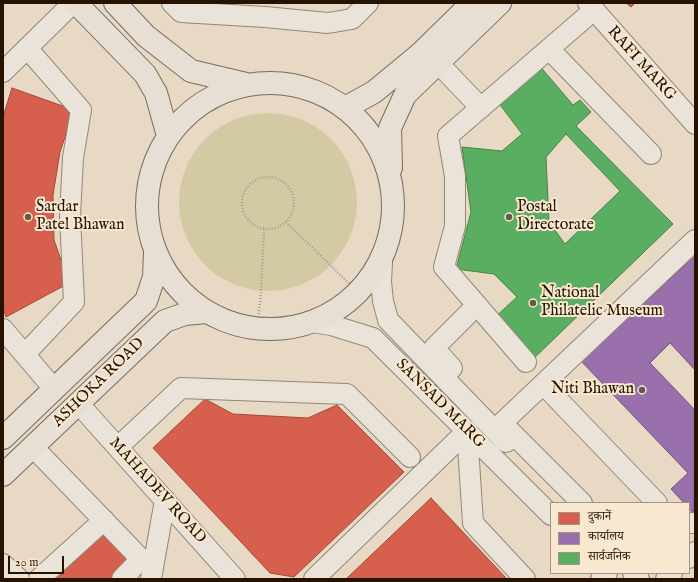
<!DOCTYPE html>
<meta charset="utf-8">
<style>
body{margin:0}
#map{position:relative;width:698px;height:582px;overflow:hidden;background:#e7d9c4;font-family:"IM FELL English","Noto Serif Devanagari",serif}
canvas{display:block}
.frame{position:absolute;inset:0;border:4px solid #251300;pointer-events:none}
.legend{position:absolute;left:550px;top:502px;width:140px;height:72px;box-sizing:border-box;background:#f8e8d0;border:1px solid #a4937d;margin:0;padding:5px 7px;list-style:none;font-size:12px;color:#251300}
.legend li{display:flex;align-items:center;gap:8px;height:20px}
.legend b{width:20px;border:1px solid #a4937d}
.scale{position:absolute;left:8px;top:556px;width:56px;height:18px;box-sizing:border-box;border:2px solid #251300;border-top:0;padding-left:5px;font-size:12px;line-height:14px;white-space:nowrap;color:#251300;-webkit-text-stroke:3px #f8e8d0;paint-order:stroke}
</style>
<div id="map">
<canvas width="698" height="582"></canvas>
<div class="frame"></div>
<ul class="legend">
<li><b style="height:11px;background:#d6604d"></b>दुकानें</li>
<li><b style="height:11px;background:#9970ab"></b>कार्यालय</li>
<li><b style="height:11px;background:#5aae61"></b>सार्वजनिक</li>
</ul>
<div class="scale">20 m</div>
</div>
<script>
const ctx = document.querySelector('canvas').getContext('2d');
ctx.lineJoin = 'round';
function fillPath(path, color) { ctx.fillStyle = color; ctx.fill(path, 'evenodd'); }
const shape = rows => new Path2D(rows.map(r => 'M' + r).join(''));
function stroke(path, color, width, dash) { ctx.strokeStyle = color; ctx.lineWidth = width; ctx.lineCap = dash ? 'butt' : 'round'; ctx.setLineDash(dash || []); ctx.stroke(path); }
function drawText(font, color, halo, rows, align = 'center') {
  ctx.font = font + ' "IM FELL English",serif'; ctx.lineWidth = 4; ctx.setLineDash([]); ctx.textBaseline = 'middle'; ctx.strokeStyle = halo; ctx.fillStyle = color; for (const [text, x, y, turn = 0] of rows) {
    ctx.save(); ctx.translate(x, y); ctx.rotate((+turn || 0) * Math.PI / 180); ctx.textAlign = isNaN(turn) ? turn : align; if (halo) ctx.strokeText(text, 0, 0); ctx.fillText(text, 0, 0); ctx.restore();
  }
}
const green = shape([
 '179 202a89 89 0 1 1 178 0a89 89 0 1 1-178 0Z'
]);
const shops = shape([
 [626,3,635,3,631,7,626,3],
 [12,88,74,110,60,152,53,195,54,240,69,283,6,317,3,308,3,117,12,88],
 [205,399,233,414,308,418,337,405,404,472,294,577,270,573,153,448,205,399],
 [431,498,507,579,346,579,431,498],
 [102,528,135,557,111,579,48,579,102,528]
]);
const offices = shape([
 [695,256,695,370,670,343,650,363,695,410,694,514,689,509,689,503,684,503,671,489,688,473,581,361,695,256]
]);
const public = shape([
 [538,64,573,105,580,100,591,112,576,126,673,224,530,362,492,320,517,297,494,274,456,269,471,212,462,147,502,151,522,134,498,102,538,64],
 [566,134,620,191,565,244,549,222,546,157,566,134]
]);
const path = shape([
 '242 203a26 26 0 1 1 52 0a26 26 0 1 1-52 0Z',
 [286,222,358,292],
 [257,329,261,293,264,228]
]);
const minor = shape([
 [172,3,181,12,265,17,328,23,352,19,368,3],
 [588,3,695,124],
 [549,49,651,154],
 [438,63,481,108],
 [3,72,73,3],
 [382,263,381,282,383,301,388,320,506,442],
 [312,322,331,325,373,338,551,515],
 [3,329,54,389],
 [25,354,74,302,70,216,73,158,81,110,27,48],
 [526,362,444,267,455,226,455,176,448,136,594,10],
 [452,368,434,348,477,305],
 [543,384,657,503],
 [78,403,235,579],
 [467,431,473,523,525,579],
 [33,447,141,559,122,579],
 [118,447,181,388,347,394,410,457],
 [582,503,502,423,695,240],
 [689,523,695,523],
 [689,558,695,552],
 [3,564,19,579],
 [633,573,639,579],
 [39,579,104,520],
 [151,579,165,500],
 [314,579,467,431],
 [601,579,607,573],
 [666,579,672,573]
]);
const major = shape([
 [76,3,145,74,156,93,168,136],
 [115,3,146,36,191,71,246,84],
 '147 206a123 123 0 1 1 246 0a123 123 0 1 1-246 0Z',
 [345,108,374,92,420,54,472,3],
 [391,168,390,128,405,95,500,3],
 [3,438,146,301,154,277,155,252],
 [3,475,165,321,185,314,206,312]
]);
const markers = [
 [28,217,4,"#695845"],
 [509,217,4,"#695845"],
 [533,303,4,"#695845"],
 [642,390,4,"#695845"]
];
const streetNames = [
 ["RAFI MARG",641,64,48],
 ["ASHOKA ROAD",99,383,-44],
 ["SANSAD MARG",440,404,45],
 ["MAHADEV ROAD",157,491,48]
];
const poiNames = [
 ["Sardar",36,208],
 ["Patel Bhawan",36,226],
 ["Postal",517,208],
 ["Directorate",517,226],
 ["National",541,294],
 ["Philatelic Museum",541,312],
 ["Niti Bhawan",634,390,"right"]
];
fillPath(green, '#d3caa4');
fillPath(shops, '#d6604d');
stroke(shops, '#a14936', 1);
fillPath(offices, '#9970ab');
stroke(offices, '#765478', 1);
fillPath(public, '#5aae61');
stroke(public, '#4a8044', 1);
stroke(minor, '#918779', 22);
stroke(major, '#766c5f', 24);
stroke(path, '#a39c93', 2.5, [1, 2]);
stroke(minor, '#eae3d9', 20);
stroke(major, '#e7dfd3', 22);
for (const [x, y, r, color] of markers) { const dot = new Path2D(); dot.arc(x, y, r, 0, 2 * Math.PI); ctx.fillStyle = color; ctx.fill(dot); stroke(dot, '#f8e8d0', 1.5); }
drawText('16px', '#251300', '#f8e8d0', streetNames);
drawText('16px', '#251300', '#f8e8d0', poiNames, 'left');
</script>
